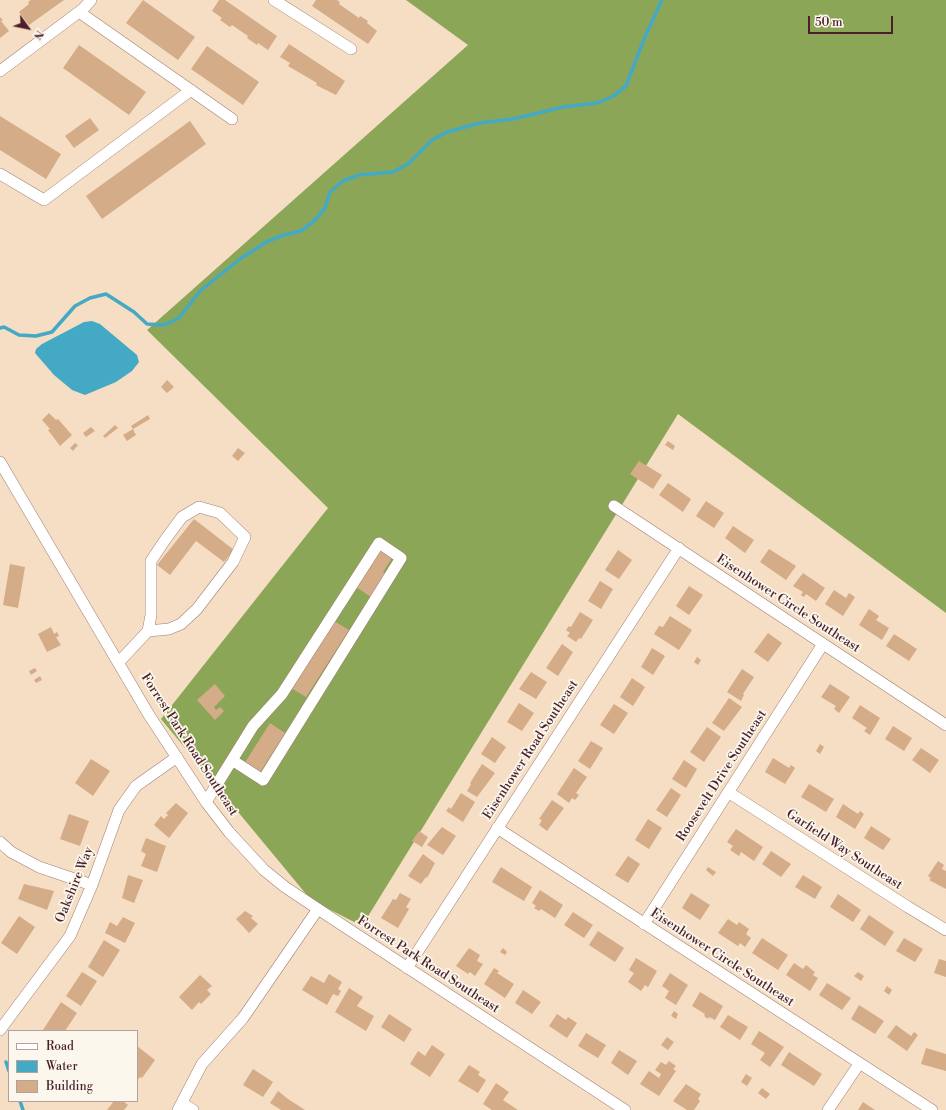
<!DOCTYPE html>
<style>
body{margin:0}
#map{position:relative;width:946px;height:1110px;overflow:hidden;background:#f5dec3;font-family:"Libre Bodoni",serif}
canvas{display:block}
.legend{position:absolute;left:8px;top:1030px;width:130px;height:72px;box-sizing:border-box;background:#fbf7ec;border:1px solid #b4a19f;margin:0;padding:5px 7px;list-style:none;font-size:12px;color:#4a1f2b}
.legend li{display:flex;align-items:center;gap:8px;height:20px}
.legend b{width:20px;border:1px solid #b4a19f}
.north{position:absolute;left:8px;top:8px;width:40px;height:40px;-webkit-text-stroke:3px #fbf7ec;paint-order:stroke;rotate:123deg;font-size:11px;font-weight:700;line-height:16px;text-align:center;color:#4a1f2b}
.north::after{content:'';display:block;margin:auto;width:14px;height:18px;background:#4a1f2b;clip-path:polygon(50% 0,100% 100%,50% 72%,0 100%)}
.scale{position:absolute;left:808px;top:16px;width:85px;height:18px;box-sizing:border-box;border:2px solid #4a1f2b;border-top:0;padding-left:5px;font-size:12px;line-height:14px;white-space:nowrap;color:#4a1f2b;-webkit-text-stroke:3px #fbf7ec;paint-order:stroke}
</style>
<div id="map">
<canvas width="946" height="1110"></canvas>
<ul class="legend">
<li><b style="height:5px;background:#fff"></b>Road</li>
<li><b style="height:11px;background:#44a9c4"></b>Water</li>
<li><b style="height:11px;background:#d4ac88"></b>Building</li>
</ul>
<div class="north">N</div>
<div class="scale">50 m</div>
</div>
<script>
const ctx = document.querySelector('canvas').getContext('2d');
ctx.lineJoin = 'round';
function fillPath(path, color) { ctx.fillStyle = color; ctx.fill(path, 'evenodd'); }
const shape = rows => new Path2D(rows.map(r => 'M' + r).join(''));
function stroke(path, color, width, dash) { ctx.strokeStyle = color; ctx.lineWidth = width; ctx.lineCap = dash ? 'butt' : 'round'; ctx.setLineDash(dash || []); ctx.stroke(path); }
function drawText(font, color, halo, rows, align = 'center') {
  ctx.font = font + ' "Libre Bodoni",serif'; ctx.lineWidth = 3.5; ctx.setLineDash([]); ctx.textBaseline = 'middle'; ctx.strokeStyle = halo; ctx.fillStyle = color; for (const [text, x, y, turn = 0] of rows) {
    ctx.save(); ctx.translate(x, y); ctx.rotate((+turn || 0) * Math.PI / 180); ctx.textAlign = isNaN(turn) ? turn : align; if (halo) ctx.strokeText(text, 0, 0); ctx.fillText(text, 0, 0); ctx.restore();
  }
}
const forest = shape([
 [406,0,946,0,946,613,678,414,362,926,311,900,161,719,328,508,147,330,468,45]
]);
const water = shape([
 [92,321,100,324,137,355,139,362,132,371,116,382,85,395,72,390,54,375,35,353,36,349,42,344,84,322]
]);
const stream = shape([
 [0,328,4,327,19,335,36,336,52,332,75,306,90,298,106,294,134,312,147,324,164,325,179,318,200,291,240,259,268,241,284,235,301,231,314,221,325,208,330,192,343,181,359,175,393,172,408,164,432,140,447,132,480,123,513,119,563,107,597,103,612,97,626,86,644,39,662,0],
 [6,1062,9,1071],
 [20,1101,23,1110]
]);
const building = shape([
 [31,0,64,0,29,25,19,12,29,4,28,2],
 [143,0,195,37,178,60,126,23],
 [219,0,225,0,277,36,268,50,258,43,257,45,247,38,248,36,232,25,230,27,220,20,222,18,212,11],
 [316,0,337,0,340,2,339,4,359,18,360,16,368,21,367,23,377,31,368,44,312,6],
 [0,17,3,20,1,21,9,31,0,38],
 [289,44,345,81,336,95,316,85,317,83,288,66,290,63,280,57],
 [79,45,146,92,129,115,63,68],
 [207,46,259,82,243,105,191,69],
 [0,116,61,154,46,179,0,150],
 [90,118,99,130,74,148,65,136],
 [190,121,206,144,102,219,86,196],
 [167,380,174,387,167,393,161,387],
 [49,413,56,420,58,419,72,435,60,446,48,430,50,429,42,420],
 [148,415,150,419,133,429,131,426],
 [115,425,118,428,105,438,103,436],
 [91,427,95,431,86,437,83,433],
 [133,429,136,435,127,441,123,435],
 [668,441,675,446,673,450,665,445],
 [75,443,78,445,73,451,70,448],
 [238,448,245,453,238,461,232,456],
 [639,461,662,475,653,489,630,474],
 [668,483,691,499,683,512,659,495],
 [706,501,724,513,714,528,696,516],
 [194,519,234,550,224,562,196,541,170,575,157,565],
 [733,526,754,540,745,553,725,538],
 [769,549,796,566,786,580,760,562],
 [380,550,392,558,383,572,386,574,371,597,356,587],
 [618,550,632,560,619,579,605,570],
 [10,564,25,567,18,608,3,605],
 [803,573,825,588,816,601,806,594,804,597,801,595,803,592,793,586],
 [600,581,613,589,601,609,588,601],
 [689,586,703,595,689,615,676,606],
 [834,590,846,598,849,593,855,597,843,616,825,604],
 [869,609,879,616,876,620,889,628,882,640,859,625],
 [580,612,593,620,581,639,579,638,576,642,567,636,570,633,566,630,569,626,571,627],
 [670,616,692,630,679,650,654,634,659,626,663,627],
 [334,621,349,630,306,697,291,688],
 [51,627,54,634,57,632,59,636,56,637,61,645,47,652,38,634],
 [768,633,782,643,768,662,754,652],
 [894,634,917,649,909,661,886,646],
 [562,644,573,652,558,676,546,668],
 [652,648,665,656,653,675,641,667],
 [697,657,701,660,698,665,694,662],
 [35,668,37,671,31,675,29,671],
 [742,669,754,677,743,694,744,695,741,701,727,692],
 [531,672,547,682,536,699,519,689],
 [40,676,42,680,36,683,34,680],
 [632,678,645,687,633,706,620,697],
 [215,684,225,696,214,707,216,710,220,707,224,711,215,720,197,700],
 [830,684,850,697,839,713,834,709,836,706,821,697],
 [729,698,742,707,724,731,712,723],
 [519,703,534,713,522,731,507,722],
 [614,704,628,713,614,734,600,725],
 [860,705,880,718,870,735,864,731,867,728,852,718],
 [270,723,285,733,259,774,244,764],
 [893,726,912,738,904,751,885,739],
 [707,727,721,737,704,762,690,752],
 [492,737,506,747,495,763,481,754],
 [591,741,603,748,590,769,578,761],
 [820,744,824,747,820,754,816,751],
 [921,748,939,760,930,773,912,760],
 [773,758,789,768,791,765,795,768,785,784,765,772],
 [91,759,110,771,93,796,75,783],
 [684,760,697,769,686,788,672,779],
 [482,764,495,773,477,797,467,791,471,784,470,783],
 [574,768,587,777,576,793,579,795,575,800,572,798,569,803,557,794],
 [809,784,834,799,826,812,801,797],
 [671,788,681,795,667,817,656,810],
 [461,793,475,802,463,822,446,811,449,807,451,809],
 [552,800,564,808,547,831,539,825,542,820,539,819],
 [176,803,188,813,169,838,154,825,161,816,164,819,168,815,166,813],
 [843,804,858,814,860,811,864,814,855,829,836,817],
 [69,814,89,821,80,846,60,839],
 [648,819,662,828,649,849,635,840],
 [871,826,891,839,883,850,864,838],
 [442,827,456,836,443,855,427,845],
 [736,829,763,847,754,861,741,852,739,856,730,850,733,846,727,842],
 [419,831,428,837,422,847,412,841],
 [146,838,166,846,157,872,141,866,146,854,141,851],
 [771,851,791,864,781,877,762,864],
 [423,854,435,863,427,878,426,877,421,884,408,876],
 [628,856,640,864,628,883,615,875],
 [938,861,944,865,942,869,946,871,946,889,929,880,931,878,928,876],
 [501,867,532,887,524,901,492,882],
 [708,867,716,872,713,876,706,870],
 [128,875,143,880,134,903,122,898],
 [803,875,822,887,815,899,795,887],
 [24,884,54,891,47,910,18,899],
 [540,890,563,905,555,918,541,909,539,911,534,908,536,906,532,903],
 [400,893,411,899,406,907,409,909,398,928,381,918,393,899,396,900],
 [691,893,710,905,700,920,682,908],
 [838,894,861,910,853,922,830,907],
 [245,911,253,916,251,918,258,924,249,933,236,919],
 [573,912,593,925,584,938,564,925],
 [869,915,894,932,885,946,860,929],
 [19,916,35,927,17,954,1,943],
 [123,917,135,923,125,943,105,933,110,922,117,926],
 [728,919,737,925,739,922,749,929,746,934,751,938,745,947,740,943,738,946,718,933],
 [598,931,624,948,615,962,589,945],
 [762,938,788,955,778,970,752,953],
 [904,938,923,949,915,962,896,951],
 [104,940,120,950,103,977,88,967],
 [469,948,480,955,477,961,483,964,475,976,470,972,468,974,456,966],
 [503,948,507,952,505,955,500,952],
 [636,958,657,971,648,987,645,985,641,991,628,982,634,973,629,970],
 [939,959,946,961,946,977,934,973],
 [794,963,803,969,806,965,815,972,813,975,818,978,810,991,786,975],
 [494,968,499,971,497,973,514,984,505,998,484,984],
 [82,972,97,981,81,1006,66,996],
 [858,972,864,976,861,981,854,976],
 [670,973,688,985,676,1005,665,998,669,991,662,986],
 [329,974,342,982,338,989,341,991,338,996,333,994,327,1005,302,990,311,976,324,983],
 [200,975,212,986,207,990,211,994,201,1004,199,1002,192,1010,179,997],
 [827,983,851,998,842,1010,819,995],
 [887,986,892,990,889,995,884,991],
 [349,988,363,997,357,1006,374,1016,366,1031,335,1012],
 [523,990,541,1002,532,1014,515,1003],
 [700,992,723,1006,715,1020,709,1017,708,1019,704,1016,705,1014,692,1006],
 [61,1002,77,1013,65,1031,46,1031,43,1030],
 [859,1005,884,1021,875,1034,851,1019],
 [674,1011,678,1014,676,1019,671,1016],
 [389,1014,412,1029,404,1042,381,1027],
 [557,1014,566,1020,568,1017,577,1023,567,1038,549,1026],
 [728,1015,748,1027,740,1040,720,1027],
 [896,1025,911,1036,914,1032,918,1035,907,1051,887,1037],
 [759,1031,784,1047,770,1067,760,1060,765,1053,751,1044],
 [586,1033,606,1045,598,1058,578,1046],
 [667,1037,674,1042,668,1050,661,1045],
 [432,1045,445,1054,430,1077,410,1064,418,1051,425,1056],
 [137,1046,155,1060,142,1078,140,1077,137,1081],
 [926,1048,946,1054,946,1071,921,1064],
 [619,1050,637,1061,628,1075,611,1063],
 [789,1052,822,1074,814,1086,781,1065],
 [669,1061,676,1066,673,1069,676,1071,659,1096,640,1084,649,1071,659,1078,661,1074,655,1070,661,1062,666,1065],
 [469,1065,480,1072,478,1075,486,1080,478,1093,458,1081],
 [253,1069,273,1082,263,1097,243,1085],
 [746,1074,752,1078,747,1086,741,1082],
 [496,1083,509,1092,503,1100,518,1110,492,1110,483,1104],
 [686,1084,701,1094,698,1099,700,1101,694,1110,687,1110,673,1101],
 [762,1088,770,1094,766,1099,758,1093],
 [278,1091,288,1099,305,1110,281,1110,270,1103],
 [114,1101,123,1101,128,1105,124,1110,107,1110],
 [863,1102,875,1110,858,1110]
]);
const minor = shape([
 [274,0,351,49],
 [79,12,232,119],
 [0,71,83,9,91,0],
 [0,174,44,200,191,90],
 [0,462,149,715,206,802,229,832,264,870,285,887,333,919,625,1110],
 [614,506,946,725],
 [119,662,148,631,151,615,151,561,165,540,182,517,199,507,220,513,245,537,233,562,197,609,181,624,169,629,148,631],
 [728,792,908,907,946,930],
 [206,802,232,760,253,726,282,694,379,543,401,558,263,780,232,760],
 [497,828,932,1110],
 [0,842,11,852,39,867,92,885],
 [644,924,823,644],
 [407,968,679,548],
 [0,1030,70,936,92,885,119,810,136,786,177,757],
 [182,1103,193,1110],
 [178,1110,202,1064,243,1018,318,909],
 [828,1110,859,1064]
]);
const streetNames = [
 ["Eisenhower Circle Southeast",788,604,33],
 ["Forrest Park Road Southeast",189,745,57],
 ["Eisenhower Road Southeast",531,750,-57],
 ["Roosevelt Drive Southeast",722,776,-57],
 ["Garfield Way Southeast",844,850,33],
 ["Oakshire Way",75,885,-68],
 ["Eisenhower Circle Southeast",722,958,33],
 ["Forrest Park Road Southeast",428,965,33]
];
fillPath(forest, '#8ca657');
fillPath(water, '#44a9c4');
stroke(stream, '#44a9c4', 3.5);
fillPath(building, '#d4ac88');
stroke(minor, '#a07e77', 12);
stroke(minor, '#fff', 11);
drawText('13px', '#4a1f2b', '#fbf7ec', streetNames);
</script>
